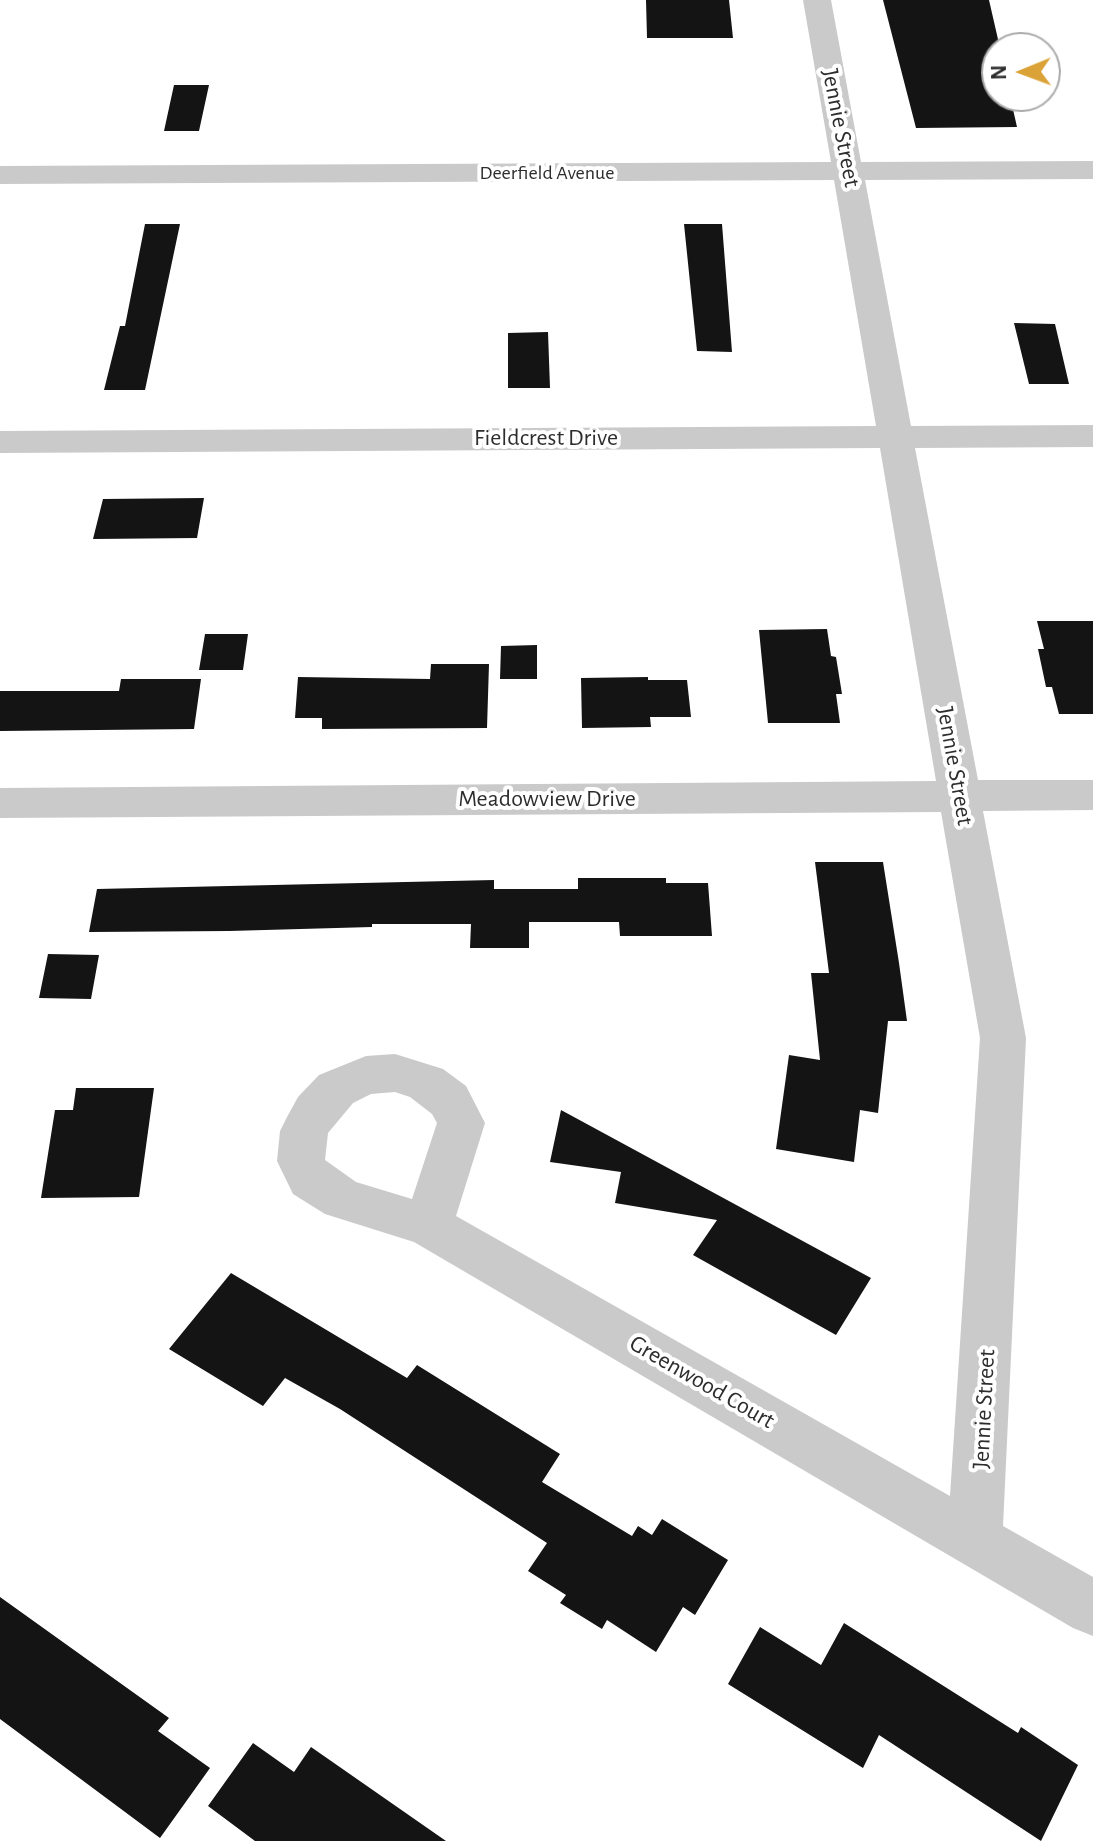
<!DOCTYPE html>
<style>
body{margin:0}
#map{position:relative;width:1093px;height:1841px;overflow:hidden;background:#fff;font-family:"Alegreya Sans",sans-serif}
canvas{display:block}
.north{position:absolute;left:981px;top:32px;width:80px;height:80px;box-sizing:border-box;background:#fff;border:2px solid #ababab;border-radius:50%;rotate:269deg;font-size:22px;font-weight:700;line-height:32px;text-align:center;color:#2d2d2d}
.north::after{content:'';display:block;margin:auto;width:28px;height:36px;background:#dba337;clip-path:polygon(50% 0,100% 100%,50% 72%,0 100%)}
</style>
<div id="map">
<canvas width="1093" height="1841"></canvas>
<div class="north">N</div>
</div>
<script>
const ctx = document.querySelector('canvas').getContext('2d');
ctx.lineJoin = 'round';
function fillPath(path, color) { ctx.fillStyle = color; ctx.fill(path, 'evenodd'); }
const shape = rows => new Path2D(rows.map(r => 'M' + r).join(''));
function drawText(font, color, halo, rows, align = 'center') {
  ctx.font = font + ' "Alegreya Sans",sans-serif'; ctx.lineWidth = 8; ctx.setLineDash([]); ctx.textBaseline = 'middle'; ctx.strokeStyle = halo; ctx.fillStyle = color; for (const [text, x, y, turn = 0] of rows) {
    ctx.save(); ctx.translate(x, y); ctx.rotate((+turn || 0) * Math.PI / 180); ctx.textAlign = isNaN(turn) ? turn : align; if (halo) ctx.strokeText(text, 0, 0); ctx.fillText(text, 0, 0); ctx.restore();
  }
}
const building = shape([
 [646,0,729,0,733,38,647,38],
 [883,0,989,0,1000,48,997,48,997,96,1010,96,1017,127,916,128],
 [174,85,209,85,199,131,164,131],
 [145,224,180,224,145,390,104,390,120,326,125,326],
 [684,224,722,224,732,352,697,351],
 [1014,323,1055,324,1069,384,1029,384],
 [548,332,550,388,508,388,508,333],
 [204,498,197,538,93,539,103,499],
 [1037,621,1093,621,1093,714,1059,714,1052,687,1046,687,1038,649,1044,649],
 [827,629,831,656,836,657,842,694,836,694,840,723,768,723,759,630],
 [205,634,248,634,243,670,199,670],
 [537,645,537,679,500,679,501,646],
 [431,664,489,664,487,728,322,729,322,718,295,718,298,677,430,679],
 [648,677,648,680,687,680,691,717,650,717,651,727,582,728,581,678],
 [121,679,201,679,194,729,0,731,0,691,119,691],
 [815,862,883,862,899,963,907,1021,888,1021,878,1113,860,1110,854,1162,776,1149,789,1055,820,1060,811,973,829,973],
 [578,878,666,878,666,883,708,883,712,936,620,936,619,922,529,922,529,948,470,948,471,924,372,924,372,927,229,931,89,932,97,889,494,880,494,889,578,889],
 [48,954,99,955,91,999,39,998],
 [76,1088,154,1088,139,1197,41,1198,55,1110,73,1110],
 [561,1110,871,1278,836,1335,693,1255,717,1220,615,1203,621,1172,550,1162],
 [231,1273,407,1378,417,1365,560,1454,542,1482,632,1536,638,1526,652,1535,662,1519,728,1560,695,1615,683,1607,656,1652,607,1620,602,1629,560,1603,566,1595,528,1571,547,1543,340,1409,285,1378,263,1406,169,1349],
 [0,1597,169,1718,158,1731,210,1768,160,1838,0,1719],
 [844,1623,1018,1733,1021,1727,1078,1765,1041,1841,879,1735,863,1768,728,1684,760,1627,821,1665],
 [253,1743,294,1772,311,1747,446,1841,255,1841,208,1806]
]);
const minor = shape([
 [803,0,831,0,861,162,1093,161,1093,179,865,180,911,426,1093,425,1093,447,915,448,978,780,1093,780,1093,810,983,811,1026,1038,1003,1526,1093,1577,1093,1636,1073,1628,414,1242,325,1214,293,1194,277,1161,280,1131,287,1117,298,1097,319,1075,366,1056,395,1054,443,1069,466,1086,485,1123,456,1216,950,1496,980,1038,941,812,0,818,0,788,936,781,880,448,0,453,0,431,876,426,834,180,0,184,0,166,831,162,803,0],
 [395,1092,410,1097,432,1114,437,1123,412,1199,356,1182,325,1160,328,1133,353,1103,371,1094,395,1092]
]);
const farStreetnames = [
 ["Deerfield Avenue",547,173]
];
const streetNames = [
 ["Jennie Street",841,128,79],
 ["Fieldcrest Drive",546,438],
 ["Jennie Street",955,766,80],
 ["Meadowview Drive",547,799],
 ["Greenwood Court",702,1382,30],
 ["Jennie Street",984,1409,-87]
];
fillPath(building, '#141414');
fillPath(minor, '#cacaca');
drawText('20px', '#2d2d2d', '#fff', farStreetnames);
drawText('24px', '#2d2d2d', '#fff', streetNames);
</script>
